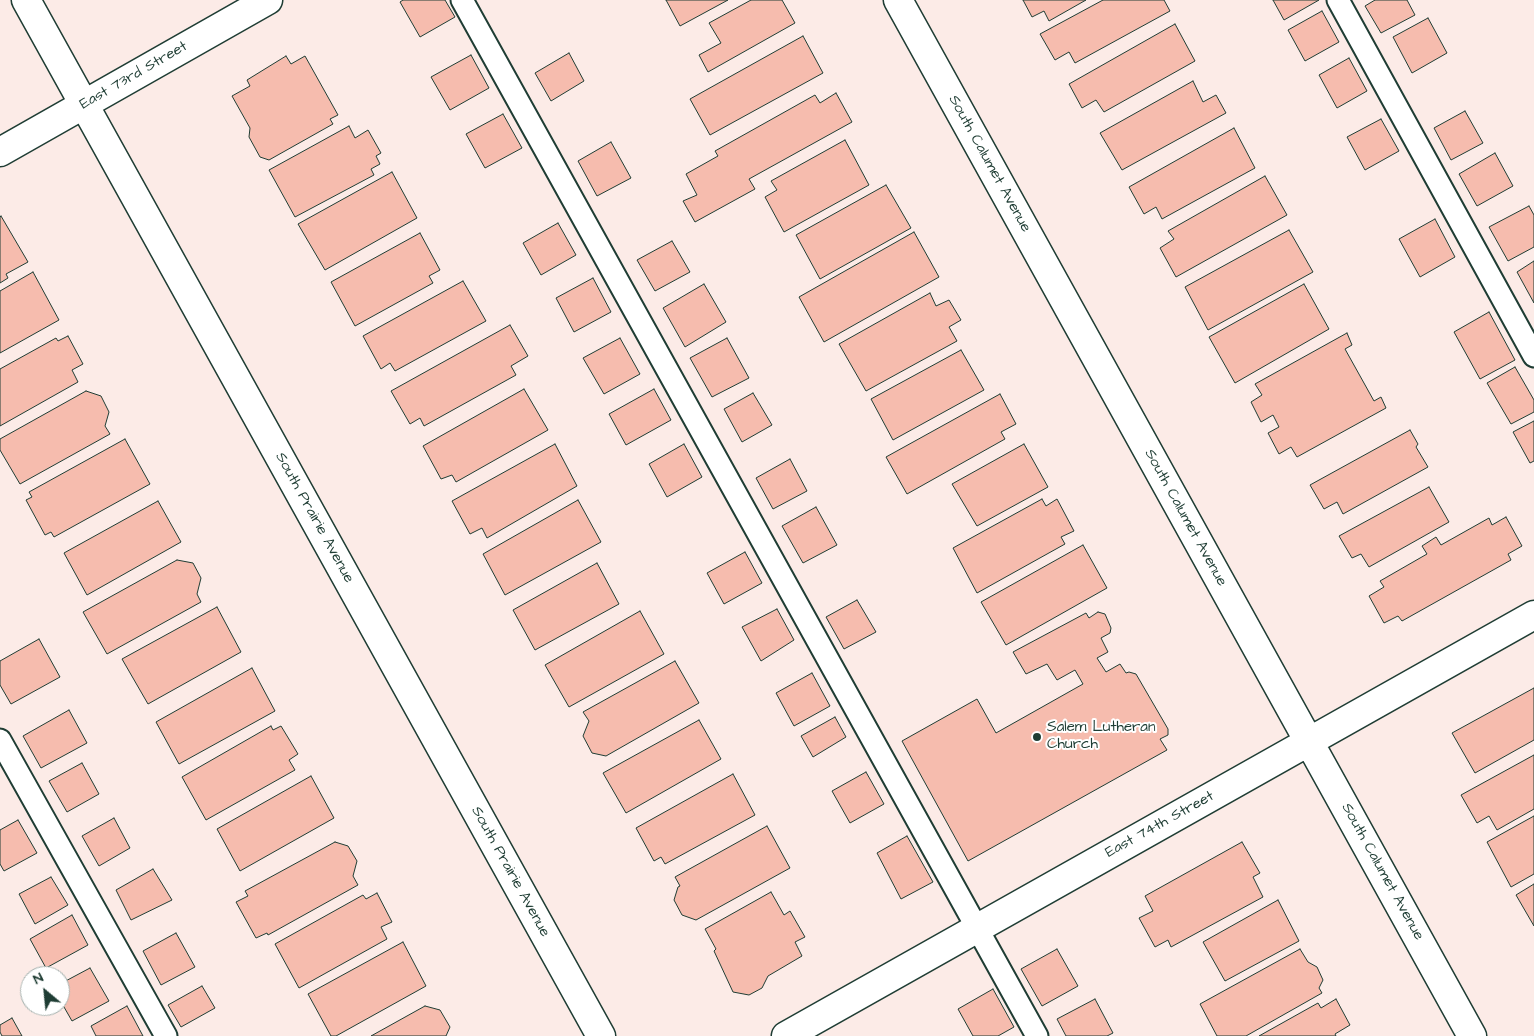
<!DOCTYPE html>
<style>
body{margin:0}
#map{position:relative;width:1534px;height:1036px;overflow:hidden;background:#fcebe7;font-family:"Architects Daughter",sans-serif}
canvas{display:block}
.north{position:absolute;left:20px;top:966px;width:50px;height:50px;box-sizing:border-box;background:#fff;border:1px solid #a5b1ae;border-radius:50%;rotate:332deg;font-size:14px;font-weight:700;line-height:20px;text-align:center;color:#1f3d34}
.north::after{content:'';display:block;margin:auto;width:18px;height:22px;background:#1f3d34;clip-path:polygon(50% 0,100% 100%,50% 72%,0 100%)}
</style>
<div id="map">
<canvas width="1534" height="1036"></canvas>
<div class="north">N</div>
</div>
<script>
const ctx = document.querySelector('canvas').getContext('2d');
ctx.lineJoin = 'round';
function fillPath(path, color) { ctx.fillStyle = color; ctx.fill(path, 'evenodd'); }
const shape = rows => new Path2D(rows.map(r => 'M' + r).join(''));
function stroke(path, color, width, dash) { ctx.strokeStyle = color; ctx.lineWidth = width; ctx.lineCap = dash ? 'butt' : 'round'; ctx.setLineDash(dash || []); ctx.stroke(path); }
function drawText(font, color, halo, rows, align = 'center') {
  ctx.font = font + ' "Architects Daughter",sans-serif'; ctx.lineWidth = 4; ctx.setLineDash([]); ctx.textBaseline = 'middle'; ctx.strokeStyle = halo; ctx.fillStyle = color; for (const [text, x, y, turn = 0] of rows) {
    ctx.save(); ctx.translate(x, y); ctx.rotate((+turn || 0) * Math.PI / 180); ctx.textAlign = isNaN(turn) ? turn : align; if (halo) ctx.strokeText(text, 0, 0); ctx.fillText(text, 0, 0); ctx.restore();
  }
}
const building = shape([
 [403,0,445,0,455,17,420,37,400,2,403,0],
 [666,0,728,0,680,26,666,0],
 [751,0,782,0,795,23,708,72,699,55,721,43,709,23,751,0],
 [1023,0,1086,0,1049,21,1044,11,1032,17,1023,0],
 [1103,0,1164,0,1170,11,1075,63,1069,52,1055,60,1040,34,1103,0],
 [1273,0,1319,0,1284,20,1273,0],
 [1375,0,1407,0,1415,15,1381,33,1365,6,1375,0],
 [1322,11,1339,42,1305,61,1288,30,1322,11],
 [1428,18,1447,53,1412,73,1393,37,1428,18],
 [1175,24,1195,61,1104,112,1096,100,1082,108,1069,84,1175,24],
 [803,36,823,73,710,135,690,99,803,36],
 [569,53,584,81,551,101,535,73,569,53],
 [471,55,489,88,450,110,431,77,471,55],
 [286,56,291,64,305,56,338,115,330,119,333,124,269,160,260,157,249,137,250,128,232,96,250,86,247,80,286,56],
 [1349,58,1367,91,1337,108,1319,75,1349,58],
 [1193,81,1203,102,1216,95,1226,113,1122,170,1100,133,1193,81],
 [836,93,852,122,749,179,755,189,695,222,683,201,697,195,686,174,718,156,715,151,815,95,820,103,836,93],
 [1465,111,1483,143,1451,160,1434,128,1465,111],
 [503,114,522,148,485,168,466,134,503,114],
 [1381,119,1399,151,1365,170,1347,137,1381,119],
 [349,126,355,138,368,130,381,153,376,156,380,164,371,169,374,175,295,217,269,170,349,126],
 [1234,128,1255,168,1162,219,1156,207,1144,214,1129,187,1234,128],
 [845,140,869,185,784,232,765,197,777,190,771,181,845,140],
 [611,142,631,178,597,196,578,161,611,142],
 [1495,153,1513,186,1477,206,1459,174,1495,153],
 [392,172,417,218,325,270,298,224,392,172],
 [1265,176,1287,215,1176,277,1160,248,1174,239,1168,231,1265,176],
 [886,185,911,228,820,279,796,235,886,185],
 [1529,206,1534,215,1534,247,1508,261,1489,227,1529,206],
 [1,216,28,262,6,274,8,278,0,283,0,217,1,216],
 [1435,219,1455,257,1420,277,1399,239,1435,219],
 [558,223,576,255,541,275,523,243,558,223],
 [1289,230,1313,272,1208,330,1185,287,1289,230],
 [914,232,939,277,824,342,799,297,914,232],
 [420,233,440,270,429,276,433,283,355,326,331,282,420,233],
 [672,241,690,272,655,291,637,260,672,241],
 [1534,261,1534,303,1517,272,1534,261],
 [33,272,59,320,0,353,0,291,33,272],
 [593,278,611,312,574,332,556,298,593,278],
 [463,281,486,321,395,371,390,363,381,369,363,336,463,281],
 [704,284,726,322,685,347,663,308,704,284],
 [1304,284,1329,329,1235,383,1209,337,1304,284],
 [930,293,936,306,949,300,961,320,949,327,957,341,866,391,839,344,930,293],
 [1489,312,1515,360,1480,379,1454,332,1489,312],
 [510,325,528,356,511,366,516,375,424,426,420,418,410,424,391,391,510,325],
 [1347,333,1352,345,1345,349,1374,401,1381,397,1386,408,1297,457,1291,447,1279,454,1268,433,1279,427,1273,415,1261,422,1251,402,1262,395,1255,384,1347,333],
 [68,336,83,364,72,370,78,382,0,426,0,369,56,338,58,341,68,336],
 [620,338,640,374,604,394,583,358,620,338],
 [727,338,749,378,712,397,690,358,727,338],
 [961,350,984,390,893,440,871,399,961,350],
 [1515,367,1534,400,1534,412,1511,424,1487,383,1515,367],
 [524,389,548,430,456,482,452,475,441,479,423,446,524,389],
 [654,389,671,420,626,445,609,414,654,389],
 [86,391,101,396,109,412,105,426,110,434,20,484,0,450,0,439,86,391],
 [753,393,772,425,742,442,724,409,753,393],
 [1000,394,1016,424,1001,432,1005,439,907,494,886,457,1000,394],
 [1534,421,1534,461,1530,463,1513,432,1534,421],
 [1410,430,1418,444,1416,447,1428,467,1343,514,1337,502,1324,509,1310,485,1410,430],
 [125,439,150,484,54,537,51,532,45,535,26,500,32,497,29,492,125,439],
 [555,444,577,486,487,538,482,528,470,534,452,501,555,444],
 [684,444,702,477,667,497,649,464,684,444],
 [1024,444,1048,487,977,526,952,484,1024,444],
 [790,459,807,491,773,509,756,478,790,459],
 [1429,487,1449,522,1369,567,1361,554,1352,558,1339,536,1429,487],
 [1042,499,1046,506,1057,499,1074,531,1061,537,1065,544,977,593,953,548,1042,499],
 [578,500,601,542,505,595,483,554,578,500],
 [158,501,181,542,87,595,64,553,158,501],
 [816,507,837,545,803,563,782,526,816,507],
 [1506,517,1522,546,1508,554,1511,560,1402,621,1398,616,1384,623,1369,596,1384,587,1380,581,1427,554,1422,546,1436,537,1441,545,1489,518,1492,525,1506,517],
 [1083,545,1107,588,1006,645,981,602,1083,545],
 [745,552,762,583,724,604,707,573,745,552],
 [177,560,193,563,201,578,197,594,201,602,107,654,83,612,177,560],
 [597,563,619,604,535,650,513,610,597,563],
 [857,600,876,632,844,649,826,617,857,600],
 [217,607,241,652,148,704,122,659,217,607],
 [777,609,794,640,761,661,742,627,777,609],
 [640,611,664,654,569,707,545,665,640,611],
 [1098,612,1105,614,1111,628,1110,633,1101,638,1108,652,1097,658,1106,672,1120,664,1126,673,1129,672,1136,674,1168,729,1168,735,1160,739,1167,750,968,861,902,741,977,699,996,733,1083,684,1075,670,1057,680,1047,664,1026,674,1013,652,1086,613,1089,618,1098,612],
 [39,639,60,677,11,704,0,685,0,661,39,639],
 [675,661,699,703,606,756,592,753,583,736,589,721,583,712,675,661],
 [252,668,275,711,179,764,156,722,252,668],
 [812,673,830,706,794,726,776,693,812,673],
 [1534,688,1534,740,1475,773,1452,733,1534,688],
 [69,710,87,743,41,768,23,736,69,710],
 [835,717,846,737,813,757,801,736,835,717],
 [699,720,721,759,626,813,603,773,699,720],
 [271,726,273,730,281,726,298,754,289,760,295,770,206,820,182,777,271,726],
 [1534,755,1534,809,1497,830,1489,816,1477,823,1461,795,1534,755],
 [82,763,99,794,67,812,49,781,82,763],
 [866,772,884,804,850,823,832,791,866,772],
 [733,774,755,815,665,864,661,857,654,861,636,828,733,774],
 [311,776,334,818,240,871,217,829,311,776],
 [1534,816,1534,874,1511,887,1487,842,1534,816],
 [114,818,130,848,99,866,82,836,114,818],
 [18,820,37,853,4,871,0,864,0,830,18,820],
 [767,826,790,868,696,920,682,915,674,900,678,887,680,886,675,877,767,826],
 [907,836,933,882,901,899,877,853,907,836],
 [335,842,348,846,357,861,353,876,358,885,268,935,267,933,256,938,236,902,248,896,245,891,335,842],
 [1242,842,1260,873,1253,877,1263,897,1171,947,1168,940,1155,947,1139,918,1153,911,1145,896,1242,842],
 [153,869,172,900,131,920,116,890,153,869],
 [51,877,68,905,35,924,19,894,51,877],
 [1534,884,1534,926,1516,895,1534,884],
 [771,892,784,915,790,911,805,937,795,942,802,956,768,976,762,988,749,995,733,992,714,951,716,949,705,929,771,892],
 [377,893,392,922,381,927,387,939,299,988,275,944,363,895,366,899,377,893],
 [1278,900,1299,941,1225,981,1203,942,1278,900],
 [72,915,88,945,46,968,30,939,72,915],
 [176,933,195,967,161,985,143,951,176,933],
 [403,942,426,986,336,1036,331,1036,308,994,403,942],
 [1057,949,1078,986,1042,1006,1021,969,1057,949],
 [1300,949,1308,962,1317,967,1323,980,1319,988,1322,993,1246,1036,1217,1036,1200,1004,1300,949],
 [90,968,109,1001,72,1021,60,1000,60,984,90,968],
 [202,986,215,1008,181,1027,168,1005,202,986],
 [993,989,1014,1027,998,1036,973,1036,958,1009,993,989],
 [1095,999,1113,1033,1107,1036,1066,1036,1057,1019,1095,999],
 [1336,999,1350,1025,1335,1034,1336,1036,1259,1036,1318,1003,1321,1008,1336,999],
 [127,1006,143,1036,96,1036,91,1026,127,1006],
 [425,1006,440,1010,450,1027,446,1036,371,1036,425,1006],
 [12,1018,22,1036,2,1036,0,1032,0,1025,12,1018]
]);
const service = shape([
 [462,0,1037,1036],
 [1338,0,1534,356],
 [0,740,166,1036]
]);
const minor = shape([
 [26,0,601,1036],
 [898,0,1472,1036],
 [786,1036,1534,615]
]);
const tertiary = shape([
 [0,152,268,0]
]);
const markers = [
 [1037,737,5,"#1f3d34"]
];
const streetNames = [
 ["East 73rd Street",134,76,-30],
 ["South Calumet Avenue",989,164,61],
 ["South Prairie Avenue",314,518,61],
 ["South Calumet Avenue",1185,518,61],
 ["East 74th Street",1160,825,-29],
 ["South Prairie Avenue",510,872,61],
 ["South Calumet Avenue",1382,872,61]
];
const poiNames = [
 ["Salem Lutheran",1047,728],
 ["Church",1047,745]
];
fillPath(building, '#f6bcae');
stroke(building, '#1f3d34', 1);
stroke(service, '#1f3d34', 25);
stroke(minor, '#1f3d34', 31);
stroke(tertiary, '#1f3d34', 31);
stroke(service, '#fff', 21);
stroke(minor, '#fff', 28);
stroke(tertiary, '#fff', 28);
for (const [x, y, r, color] of markers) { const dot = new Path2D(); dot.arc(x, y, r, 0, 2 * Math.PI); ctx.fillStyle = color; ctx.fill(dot); stroke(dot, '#fff', 2); }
drawText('15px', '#1f3d34', '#fff', streetNames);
drawText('15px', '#1f3d34', '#fff', poiNames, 'left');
</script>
